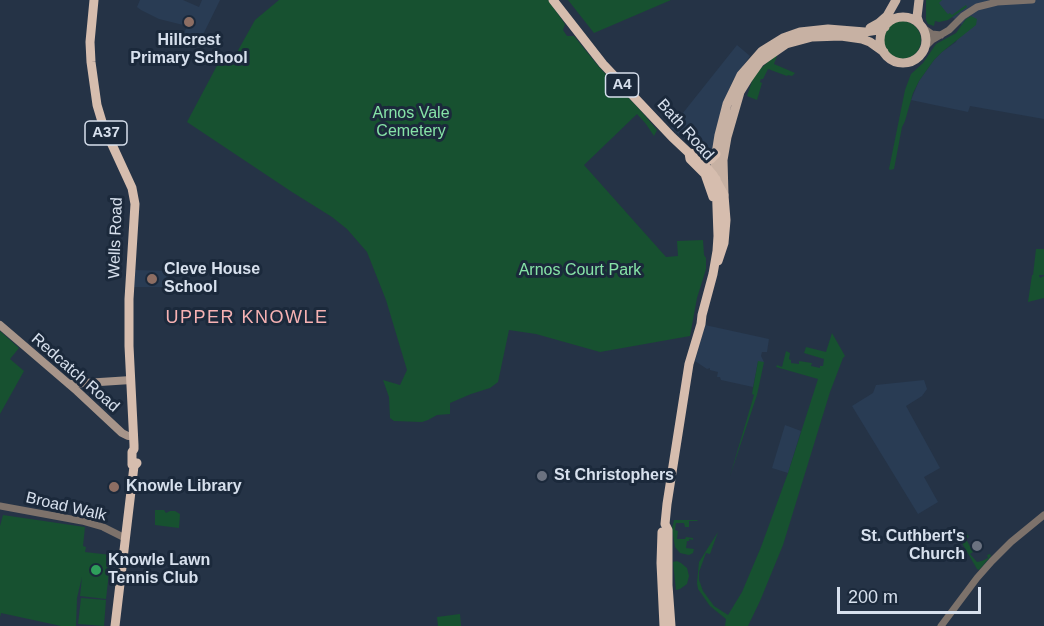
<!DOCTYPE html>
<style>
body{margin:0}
#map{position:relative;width:1044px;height:626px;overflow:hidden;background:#253346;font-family:Arial,sans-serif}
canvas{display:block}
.scale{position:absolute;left:837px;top:587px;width:144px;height:27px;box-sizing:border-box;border:3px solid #d7e0ed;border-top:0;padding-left:8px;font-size:18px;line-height:21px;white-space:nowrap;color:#d7e0ed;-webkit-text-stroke:4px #1b293b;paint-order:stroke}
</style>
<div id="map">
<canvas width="1044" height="626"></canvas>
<div class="scale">200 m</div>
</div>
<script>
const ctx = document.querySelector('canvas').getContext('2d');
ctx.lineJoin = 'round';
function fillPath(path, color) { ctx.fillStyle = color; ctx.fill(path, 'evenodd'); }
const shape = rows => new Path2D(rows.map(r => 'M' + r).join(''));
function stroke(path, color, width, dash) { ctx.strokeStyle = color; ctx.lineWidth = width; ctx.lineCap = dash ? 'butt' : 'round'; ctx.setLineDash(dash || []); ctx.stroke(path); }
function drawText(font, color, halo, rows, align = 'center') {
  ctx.font = font + ' Arial,sans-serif'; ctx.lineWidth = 6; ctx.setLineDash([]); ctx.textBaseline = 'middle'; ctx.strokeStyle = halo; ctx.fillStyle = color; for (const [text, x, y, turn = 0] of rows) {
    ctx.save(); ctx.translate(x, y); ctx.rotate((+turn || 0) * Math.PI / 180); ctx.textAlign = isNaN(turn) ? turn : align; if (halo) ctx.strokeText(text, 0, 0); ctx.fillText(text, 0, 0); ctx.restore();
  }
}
const built = shape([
 [140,0,183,0,199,7,202,0,220,0,198,45,183,36,187,26,159,19,141,10,137,7],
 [937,0,1044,0,1044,119,970,106,968,112,911,100,919,81,934,60,942,52,956,42,966,19,962,25,952,17,939,22],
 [737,45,750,56,733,80,729,90,712,152,705,157,702,156,702,152,689,140,685,139,671,128],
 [135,270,169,271,168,287,134,287],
 [705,325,769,339,767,352,762,352,761,356,764,362,758,362,753,387,721,380,720,377,717,377,718,372,710,370,710,368,707,369,695,361],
 [924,380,927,389,922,396,906,406,940,468,924,477,938,502,918,514,852,406,873,393,876,385],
 [785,425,801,431,788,473,772,468]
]);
const green = shape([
 [279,0,548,0,565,24,563,30,567,36,574,36,599,67,641,111,657,130,654,136,646,124,637,114,584,165,666,257,678,256,677,241,703,240,704,255,706,258,706,269,697,298,690,336,600,352,536,334,509,330,498,382,490,388,471,394,450,403,450,414,437,415,428,420,422,422,394,421,390,418,389,397,383,380,400,385,407,370,386,300,367,252,347,229,332,217,292,192,187,122,221,58,231,63,255,20],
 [568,0,671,0,594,33],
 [926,0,942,0,939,3,946,12,948,14,950,13,952,15,966,5,967,7,948,20,939,22,935,21,934,26,928,24,926,20],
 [971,16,977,19,976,25,942,52,934,60,919,81,913,93,905,121,902,127,894,169,890,170,889,169,905,90,911,74,923,63,936,44,956,33,966,19],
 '883 40a19 19 0 1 1 38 0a19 19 0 1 1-38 0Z',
 [778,53,774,64,795,73,792,76,788,75,787,76,768,69,763,79,761,79,760,82,762,83,757,100,747,96,753,78,760,69],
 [1036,249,1044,249,1044,275,1039,275,1040,278,1044,276,1044,298,1028,302,1032,275,1035,275,1033,275],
 [0,331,19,348,10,359,24,371,0,414],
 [832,333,845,356,843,358,830,392,783,545,760,601,748,626,725,626,726,619,710,606,698,589,697,583,699,562,718,532,710,554,706,553,699,572,699,580,703,591,714,606,728,615,742,592,761,547,788,473,818,379,776,367,777,365,782,367,786,351,790,353,789,359,791,360,791,363,799,364,799,361,812,363,811,366,820,368,820,366,823,366,824,359,804,353,806,347,826,352],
 [758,361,764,362,757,395,730,476,754,395,752,394],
 [155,510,164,510,166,513,170,511,175,511,180,514,179,528,155,525],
 [3,515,85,527,83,546,86,547,85,552,111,555,106,599,80,596,82,577,77,598,76,626,61,626,1,613,0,617,0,526],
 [674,520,698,520,697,521,689,521,689,527,685,527,684,523,676,523,675,530,678,531,677,539,685,539,686,537,693,538,693,540,689,539,689,541,687,541,686,548,694,549,693,553,689,555,680,553,675,547,672,529],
 [967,534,969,537,966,539,973,552,970,554,977,562,982,561,988,558,987,555,990,554,991,556,979,570,977,569,959,538],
 [677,561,681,563,687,568,689,576,687,584,680,589,676,590,673,562],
 [81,598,106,600,104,626,78,624],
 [460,614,461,626,438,626,437,617]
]);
const tertiary = shape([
 [922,27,932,34,941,35],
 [925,47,932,40,949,30,963,16,977,7,997,2,1032,0],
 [0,506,82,521,103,527,125,538],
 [941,626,977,578,992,561,1011,542,1044,515]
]);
const secondary = shape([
 [0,325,77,391,122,433,128,436,134,436],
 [69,384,131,380]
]);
const primary = shape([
 '880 40a23 23 0 1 1 46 0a23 23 0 1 1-46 0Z',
 [919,23,917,17,919,0],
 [870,28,879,23,887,16,896,0],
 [716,179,715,166,716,154,719,135,727,104,741,75,762,51,783,38,800,32,828,29,865,32,878,30,885,27],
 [724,195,723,160,727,137,740,92,748,79,760,62,786,44,812,37,841,36,862,39,870,42,884,52]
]);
const trunk = shape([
 [94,0,90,42,91,62,97,105,103,125,132,188,135,204,129,299,129,346,134,445,134,449,132,452,132,465,134,466],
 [553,0,603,64,672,137,689,153,690,159,705,174,713,197],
 [689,153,695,154,713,175,724,195,726,220,724,243,718,261],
 [701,160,707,161,711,159,716,154],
 [662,532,661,563,664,626],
 [115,626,134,466,137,463],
 [671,626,668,585,668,530,665,524,667,504,689,364,701,324,702,315,713,274,717,251,718,236,716,179]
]);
const markers = [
 [189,22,6,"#8d6e63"],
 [152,279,6,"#8d6e63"],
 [542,476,6,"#6b7280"],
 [114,487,6,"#8d6e63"],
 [977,546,6,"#6b7280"],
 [96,570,6,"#2e9e5b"]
];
const shields = [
 [622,85,33],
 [106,133,42]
];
const shieldNames = [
 ["A4",622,85],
 ["A37",106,133]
];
const poiNames = [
 ["Hillcrest",189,41,"center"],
 ["Primary School",189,59,"center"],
 ["Cleve House",164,270],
 ["School",164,288],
 ["St Christophers",554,476],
 ["Knowle Library",126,487],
 ["St. Cuthbert's",965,537,"right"],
 ["Church",965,555,"right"],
 ["Knowle Lawn",108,561],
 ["Tennis Club",108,579]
];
const parkNames = [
 ["Arnos Vale",411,114],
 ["Cemetery",411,132],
 ["Arnos Court Park",580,271]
];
const streetNames = [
 ["Bath Road",685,130,48],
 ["Wells Road",116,238,-88],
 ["Redcatch Road",75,373,41],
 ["Broad Walk",66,507,13]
];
const neighbourhoodNames = [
 ["UPPER KNOWLE",247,318]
];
fillPath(built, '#293c54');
fillPath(green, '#175130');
stroke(tertiary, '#7d726b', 7);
stroke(secondary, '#a7958a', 8);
stroke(primary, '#c7b1a3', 9);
stroke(trunk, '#d6bdae', 9);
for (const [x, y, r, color] of markers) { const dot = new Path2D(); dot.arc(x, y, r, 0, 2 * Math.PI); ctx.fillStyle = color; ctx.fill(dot); stroke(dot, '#1b293b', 2); }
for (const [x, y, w] of shields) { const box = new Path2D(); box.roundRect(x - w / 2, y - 12, w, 24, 4.5); ctx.fillStyle = '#1b293b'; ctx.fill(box); stroke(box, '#d7e0ed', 1.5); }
drawText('bold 15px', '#d7e0ed', null, shieldNames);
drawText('bold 16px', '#d7e0ed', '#1b293b', poiNames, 'left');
drawText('16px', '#86e3a7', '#1b293b', parkNames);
drawText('16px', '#d7e0ed', '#1b293b', streetNames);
ctx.letterSpacing = '1.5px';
drawText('18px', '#f7b2b3', '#1b293b', neighbourhoodNames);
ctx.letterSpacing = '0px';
</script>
